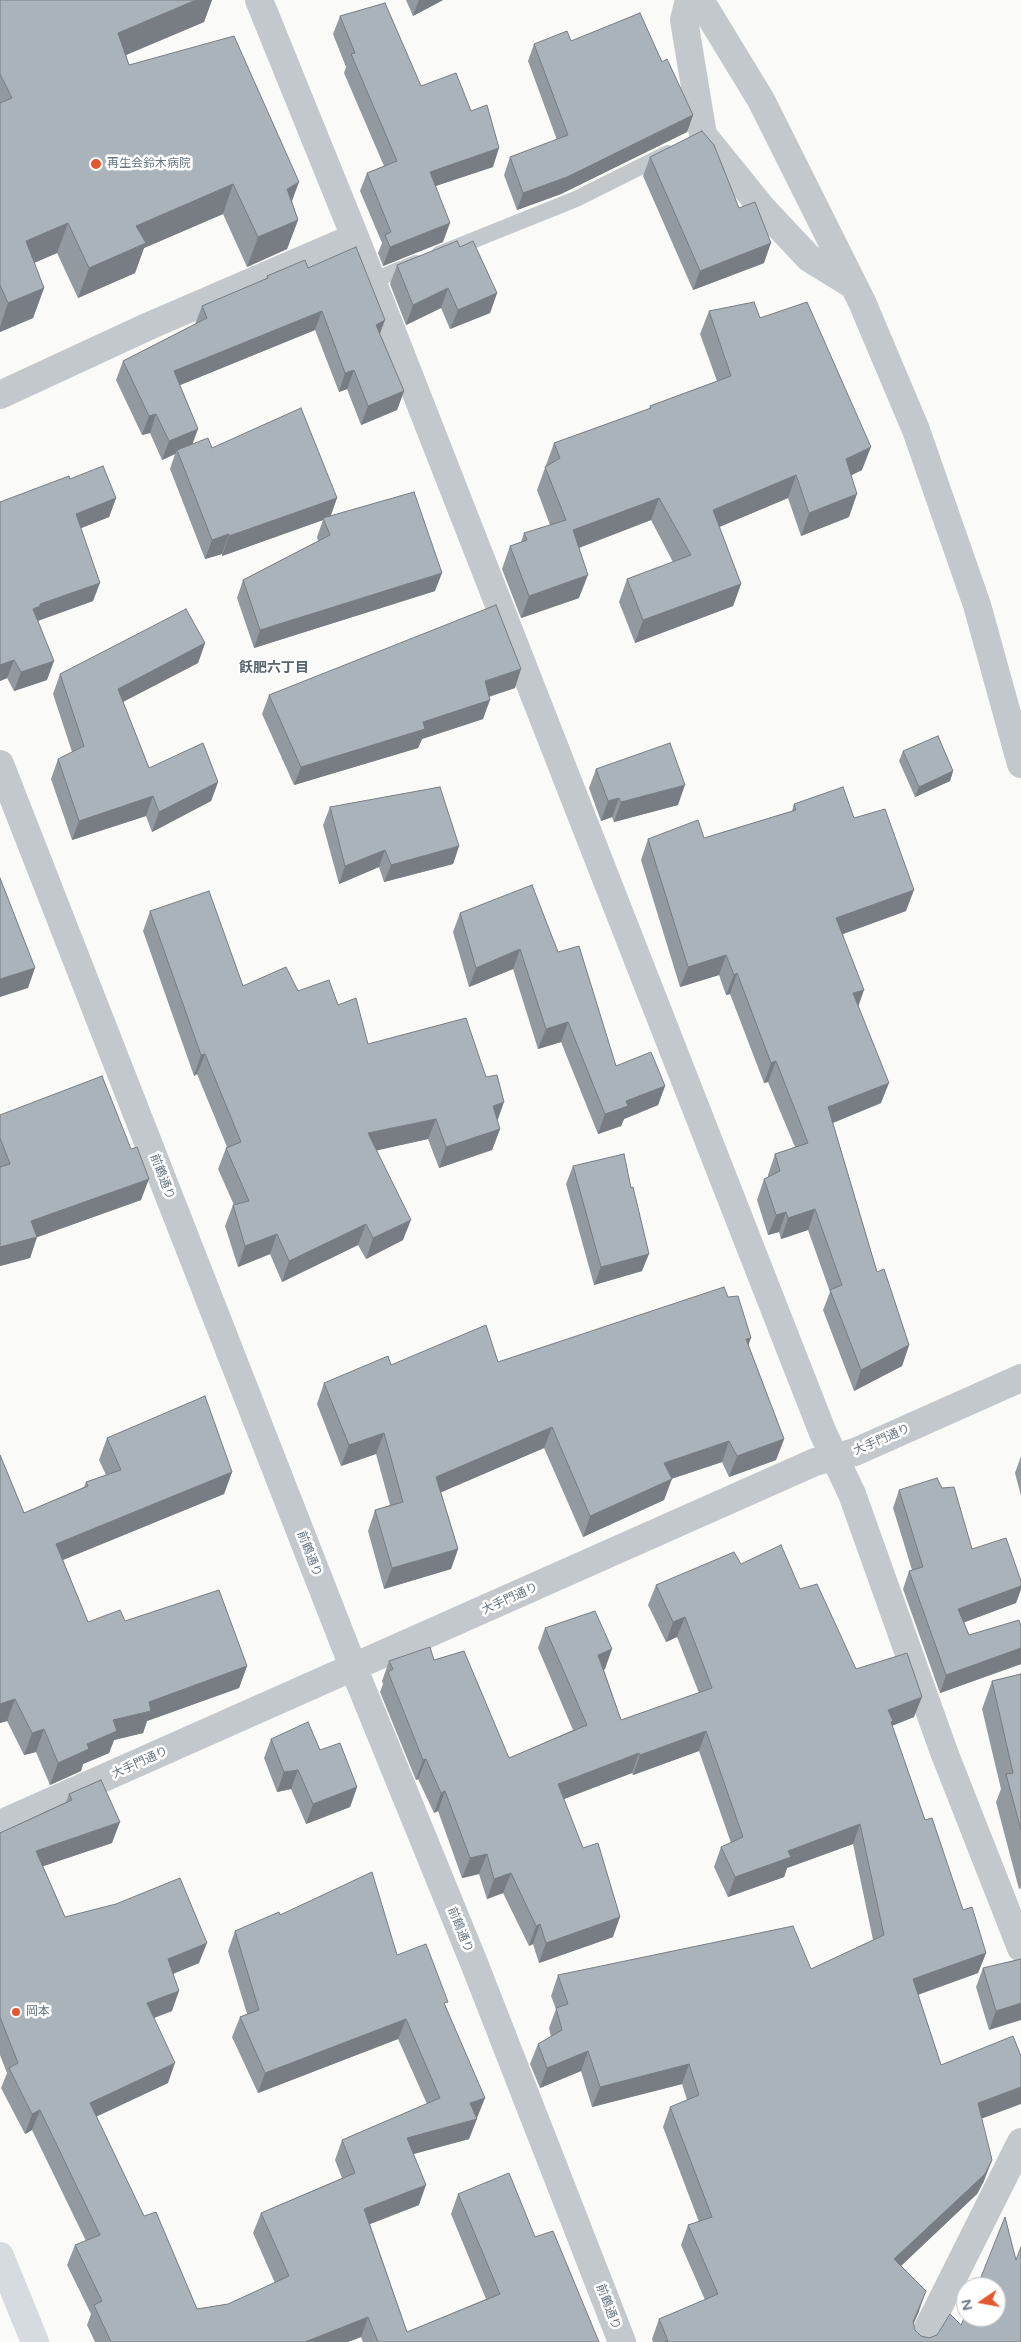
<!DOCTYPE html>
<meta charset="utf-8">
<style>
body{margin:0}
#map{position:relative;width:1021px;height:2342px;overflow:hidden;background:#fafaf8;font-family:"Varela Round",sans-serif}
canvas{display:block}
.north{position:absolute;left:956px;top:2277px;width:50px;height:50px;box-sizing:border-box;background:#fff;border:1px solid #c1c8cd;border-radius:50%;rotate:258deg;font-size:14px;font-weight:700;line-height:20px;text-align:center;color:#657683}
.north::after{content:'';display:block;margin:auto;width:18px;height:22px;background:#e4572e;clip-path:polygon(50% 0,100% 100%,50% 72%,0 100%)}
</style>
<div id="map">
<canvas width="1021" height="2342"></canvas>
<div class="north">N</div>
</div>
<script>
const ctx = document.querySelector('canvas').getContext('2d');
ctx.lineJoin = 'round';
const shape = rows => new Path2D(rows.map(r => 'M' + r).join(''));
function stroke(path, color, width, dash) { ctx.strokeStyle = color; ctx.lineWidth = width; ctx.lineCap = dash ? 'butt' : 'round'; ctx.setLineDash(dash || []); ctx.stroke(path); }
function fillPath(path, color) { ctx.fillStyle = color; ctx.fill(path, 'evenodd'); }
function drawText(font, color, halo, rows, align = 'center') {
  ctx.font = font + ' "Varela Round","Noto Sans JP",sans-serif'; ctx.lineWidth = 5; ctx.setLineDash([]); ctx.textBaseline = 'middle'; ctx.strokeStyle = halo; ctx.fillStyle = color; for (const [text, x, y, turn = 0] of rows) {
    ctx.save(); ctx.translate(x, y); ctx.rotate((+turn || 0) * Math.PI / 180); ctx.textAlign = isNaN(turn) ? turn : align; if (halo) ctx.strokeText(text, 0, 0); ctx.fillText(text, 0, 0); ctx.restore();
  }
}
const lane = shape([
 [439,254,576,199,668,153],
 [372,281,416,263]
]);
const street = shape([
 [259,0,355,237,823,1433,852,1494,944,1752,1021,1948],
 [689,0,684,20,703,135,762,208,809,258,853,285],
 [700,0,761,100,862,302,916,430,977,605,1021,764],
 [0,395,149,326,355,237],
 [0,764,354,1669,474,1963,622,2342],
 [0,1824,815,1462,855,1452,1021,1378],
 [921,2342,1021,2142]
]);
const highway = shape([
 [0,2256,35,2342]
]);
const wall = shape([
 [0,0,212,0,204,22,126,55,129,65,292,201,298,220,287,249,247,267,223,214,144,248,135,273,78,298,57,253,34,263,44,288,33,318,0,332],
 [406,0,443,0,413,16],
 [340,16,421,86,493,167,436,186,443,242,383,266,378,253,382,243,360,191,367,173,384,166,344,73,346,67,333,34],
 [571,41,662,62,693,115,687,132,561,194,517,210,504,175,510,157,557,140,528,61,534,44],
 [650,157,739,208,764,263,693,290,643,176],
 [460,247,497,293,490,313,450,329,441,308,406,325,390,284,397,265],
 [308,268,380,334,404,391,397,410,361,425,347,389,339,392,315,330,180,385,193,444,212,448,337,498,330,516,435,591,254,648,237,598,243,580,318,541,317,537,323,520,222,556,222,554,205,559,170,469,175,454,162,460,150,433,142,435,116,380,123,361,195,324,202,306,266,279,267,276],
 [709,311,760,318,862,470,851,475,849,517,801,536,788,498,719,527,741,584,733,606,635,643,619,602,627,579,673,562,651,520,579,548,579,598,521,618,502,569,510,546,521,542,524,533,550,525,537,490,554,443,649,409,650,406,717,381,700,334],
 [70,479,116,498,109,517,81,528,93,601,38,621,47,680,14,691,7,678,0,681,0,502],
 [205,643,198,663,123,702,149,768,218,782,211,801,152,832,146,816,72,840,51,779,58,759,72,752,53,694,60,674],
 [515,688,489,697,483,719,422,739,418,748,294,785,262,714,269,695],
 [903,751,953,771,950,781,915,797,899,761],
 [596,769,678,805,614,822,612,817,601,821,589,788],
 [794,804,854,818,906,911,843,934,858,1006,881,1103,833,1123,877,1272,909,1345,902,1366,854,1391,823,1310,830,1292,808,1230,781,1239,779,1232,768,1235,757,1200,764,1179,768,1177,768,1175,775,1154,795,1147,768,1082,764,1083,730,994,726,995,719,975,680,987,641,860,648,839,704,838,792,811],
 [330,807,459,846,453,864,384,882,379,867,339,884,323,825],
 [150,911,243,986,298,991,338,1005,368,1044,497,1121,500,1129,492,1150,439,1168,428,1139,377,1150,403,1240,366,1259,358,1245,282,1282,270,1254,238,1267,225,1226,233,1205,234,1205,218,1169,226,1148,227,1147,197,1074,194,1076,143,931],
 [460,913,558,952,616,1066,665,1086,658,1105,624,1119,621,1126,598,1134,561,1042,538,1049,513,969,469,987,453,932],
 [0,1115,141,1200,37,1237,30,1258,0,1266],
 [573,1166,642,1271,594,1285,566,1184],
 [748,1344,784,1439,776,1460,729,1477,722,1462,671,1479,664,1500,583,1537,544,1448,441,1492,458,1549,451,1569,384,1589,368,1531,375,1510,390,1505,376,1454,341,1466,317,1404,324,1383,391,1365,498,1362],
 [107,1438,232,1472,224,1494,63,1560,88,1622,125,1621,247,1666,239,1688,147,1721,143,1733,114,1740,109,1753,83,1764,81,1771,50,1785,36,1752,24,1755,7,1721,0,1723,0,1455,24,1513,84,1487,86,1482,106,1475,99,1460],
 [1021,1456,1021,1496,1015,1473],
 [942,1488,972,1549,1021,1581,1021,1589,1016,1603,964,1622,969,1635,1021,1626,1021,1664,940,1693,903,1589,909,1571,912,1570,893,1508,899,1490],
 [741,1564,800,1589,856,1669,914,1717,892,1726,925,1820,963,1910,986,1953,978,1973,918,1995,941,2065,981,2119,984,2181,977,2194,901,2266,919,2311,913,2324,915,2330,921,2336,929,2338,961,2325,1016,2260,1021,2342,653,2342,652,2339,659,2319,705,2300,681,2245,688,2225,699,2222,663,2127,670,2107,687,2100,682,2084,592,2107,581,2071,540,2088,530,2064,538,2044,551,2037,549,2028,556,2009,551,1996,558,1975,811,1969,873,1940,853,1844,787,1868,784,1877,728,1897,714,1867,721,1847,731,1843,699,1751,633,1775,632,1773,564,1799,613,1937,539,1963,533,1944,529,1946,503,1893,487,1899,479,1874,462,1878,438,1811,434,1813,418,1779,416,1780,380,1692,383,1684,382,1681,389,1661,434,1660,509,1758,573,1730,538,1648,545,1628,605,1669,604,1670,621,1720,699,1693,677,1637,666,1642,648,1605,656,1585],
 [1021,1674,1021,1888,1019,1889,996,1802,1001,1789,982,1709,992,1681],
 [271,1739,320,1750,357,1787,350,1807,306,1824,291,1789,277,1792,264,1758],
 [69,1794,112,1843,43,1866,65,1917,199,1963,173,1974,172,2011,154,2018,168,2083,96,2117,144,2216,197,2309,228,2304,275,2283,253,2233,261,2213,342,2178,335,2160,342,2140,427,2104,398,2039,258,2093,232,2037,240,2017,247,2014,228,1951,235,1931,280,1915,397,1955,446,2007,477,2118,476,2118,469,2139,413,2154,419,2205,370,2224,407,2332,486,2299,451,2214,458,2194,535,2237,599,2342,363,2342,361,2337,348,2342,95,2342,87,2325,91,2314,67,2265,75,2245,86,2241,32,2130,25,2134,1,2088,7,2073,0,2055,0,1833,66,1802],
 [1021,1959,989,2030,976,1987,983,1968]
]);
const shadedWall = shape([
 [196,0,212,0,204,22,107,63,118,33],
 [419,0,443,0,413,16],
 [693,115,687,132,561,194,517,210,523,193],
 [499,148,493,167,423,190,430,172],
 [299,182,288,212,287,189],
 [233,184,223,214,144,248,135,273,78,298,89,268,136,226],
 [298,220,287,249,247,267,258,237],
 [68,223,57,253,15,271,26,241],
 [450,223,443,242,383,266,390,247],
 [771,243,764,263,693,290,700,271],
 [44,288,33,318,0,332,0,327,8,303],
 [448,288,441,308,406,325,413,305],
 [497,293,490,313,450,329,458,310],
 [322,311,315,330,168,390,174,371],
 [385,320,378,339,376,325],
 [354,370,347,389,339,392,345,373],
 [404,391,397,410,361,425,368,406],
 [156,414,150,433,142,435,149,416],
 [198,429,191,448,177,450,175,454,162,460,169,441],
 [871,447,862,470,838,482,846,459],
 [796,475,788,498,705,533,713,510],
 [857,494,849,517,801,536,809,513],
 [116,498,109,517,69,533,76,514],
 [337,498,330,518,323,518,323,520,222,556,229,536],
 [659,498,651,520,565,553,573,530],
 [229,534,222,554,205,559,212,540],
 [442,573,435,591,254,648,260,630],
 [588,575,579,598,521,618,529,596],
 [100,583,93,601,34,622,33,609,40,604],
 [741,584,733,606,635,643,643,620],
 [205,643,198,663,111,708,118,689],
 [14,660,7,678,0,681,0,665],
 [54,661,47,680,14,691,21,672],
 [521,669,515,688,478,700,485,681],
 [490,700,483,719,422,739,418,748,294,785,301,767,423,722],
 [953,771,950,781,915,797,919,787],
 [218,782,211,801,152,832,159,812],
 [685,785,678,805,614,822,621,802],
 [153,796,146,816,72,840,79,821],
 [619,798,612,817,601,821,608,801],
 [459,846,453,864,384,882,391,865],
 [385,850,379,867,339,884,345,866],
 [914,890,906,911,829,939,836,918],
 [520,949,513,969,469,987,476,968],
 [726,955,719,975,680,987,688,967],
 [35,968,28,988,0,997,0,979],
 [737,973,730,994,726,995,734,975],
 [864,990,857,1010,853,993],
 [568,1022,561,1042,538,1049,546,1029],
 [205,1054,197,1074,194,1076,201,1055],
 [776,1061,768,1082,764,1083,771,1063],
 [889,1083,881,1103,820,1128,828,1107],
 [665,1086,658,1105,624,1119,621,1126,598,1134,605,1114,626,1101],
 [504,1102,497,1122,493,1106],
 [436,1119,428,1139,361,1154,368,1133],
 [500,1129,492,1150,439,1168,446,1147],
 [149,1179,141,1200,35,1238,37,1237,30,1258,0,1266,0,1247,31,1221],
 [815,1209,808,1230,781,1239,788,1218],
 [786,1212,779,1232,768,1235,776,1215],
 [411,1220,403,1240,366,1259,373,1238],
 [366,1224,358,1245,282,1282,289,1261],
 [277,1234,270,1254,238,1267,245,1246],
 [649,1254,642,1271,594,1285,601,1267],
 [751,1338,743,1359,746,1339],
 [909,1345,902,1366,854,1391,861,1370],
 [552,1427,544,1448,428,1498,436,1477],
 [384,1433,376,1454,341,1466,349,1445],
 [784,1439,776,1460,729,1477,737,1456],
 [729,1441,722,1462,656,1484,664,1463],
 [232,1472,224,1494,48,1566,56,1544],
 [672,1479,664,1500,583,1537,590,1516],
 [458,1549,451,1569,384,1589,392,1568],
 [1021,1586,1021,1589,1016,1603,952,1627,958,1609],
 [685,1617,677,1637,666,1642,673,1622],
 [1021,1648,1021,1664,940,1693,946,1675],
 [612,1649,605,1669,591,1676,598,1655],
 [247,1666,239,1688,147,1721,143,1733,114,1740,109,1753,83,1764,81,1771,50,1785,58,1763,87,1744,113,1720,149,1702],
 [922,1697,914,1717,891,1726,888,1710],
 [15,1699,7,1721,0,1723,0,1704],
 [44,1729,36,1752,24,1755,32,1733],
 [706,1731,699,1751,633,1775,640,1755],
 [639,1753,632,1773,551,1804,558,1784],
 [426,1759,418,1779,416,1780,423,1760],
 [298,1770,291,1789,277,1792,284,1772],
 [357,1787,350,1807,306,1824,313,1804],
 [445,1791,438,1811,434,1813,441,1793],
 [120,1822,112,1843,29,1871,36,1851],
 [860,1824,853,1844,787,1868,784,1877,728,1897,735,1877,788,1851],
 [487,1854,479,1874,462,1878,470,1858],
 [511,1873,503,1893,487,1899,494,1879],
 [620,1917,613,1937,539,1963,546,1943],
 [540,1924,533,1944,529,1946,536,1926],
 [207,1943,199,1963,160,1979,168,1959],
 [986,1953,978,1973,905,1999,913,1979],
 [179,1991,172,2011,140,2023,147,2003],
 [1021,2003,1021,2020,989,2030,996,2011],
 [406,2019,398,2039,258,2093,265,2073],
 [588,2051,581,2071,540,2088,547,2068],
 [175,2063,168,2083,82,2123,90,2103],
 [689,2064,682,2084,592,2107,600,2087],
 [1021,2087,1021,2104,970,2123,978,2103],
 [485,2098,477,2118,464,2123,477,2119,469,2139,399,2158,407,2138,470,2103],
 [40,2110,32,2130,25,2134,32,2114],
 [992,2160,984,2181,977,2194,887,2279,894,2259],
 [426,2185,419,2205,357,2229,364,2209],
 [926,2291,919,2311,906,2342,913,2322],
 [368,2317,361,2337,348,2342,305,2342]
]);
const building = shape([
 [0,0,196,0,118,33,129,65,234,36,299,182,287,189,298,220,258,237,233,184,136,226,146,243,89,268,68,223,26,241,44,288,8,303,0,285,0,103,12,98,0,74,0,0],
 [385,3,421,86,456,73,471,111,487,105,499,148,430,172,450,223,390,247,385,235,391,232,367,173,397,161,351,54,355,53,340,16,385,3],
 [640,13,662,62,667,59,693,115,567,177,523,193,510,157,568,135,534,44,567,31,571,41,640,13],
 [702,131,714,145,739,208,755,202,771,243,700,271,650,157,702,131],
 [457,241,460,247,473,241,497,293,458,310,448,288,413,305,397,265,457,241],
 [356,247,385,320,376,325,404,391,368,406,354,370,345,373,322,311,174,371,198,429,169,441,156,414,149,416,123,361,207,318,202,306,268,278,267,276,305,260,308,268,356,247],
 [754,302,760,318,807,302,871,447,846,459,857,494,809,513,796,475,713,510,741,584,643,620,627,579,691,555,659,498,573,530,588,575,529,596,510,546,527,540,524,533,566,520,545,467,560,458,554,443,651,408,650,406,731,376,709,311,754,302],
 [301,408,337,498,229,536,229,534,212,540,177,450,208,438,212,448,301,408],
 [103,466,116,498,76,514,100,583,40,604,40,606,33,609,54,661,21,672,14,660,0,665,0,502,69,476,70,479,103,466],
 [414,492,442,573,260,630,243,580,330,535,323,518,414,492],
 [496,605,521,669,485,681,490,700,423,722,425,729,301,767,269,695,496,605],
 [186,609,205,643,118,689,149,768,203,743,218,782,159,812,153,796,79,821,58,759,84,746,60,674,186,609],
 [938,736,953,771,919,787,903,751,938,736],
 [670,743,685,785,621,802,619,798,608,801,596,769,670,743],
 [440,787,459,846,391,865,385,850,345,866,330,807,440,787],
 [843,787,854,818,885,809,914,890,836,918,864,990,853,993,889,1083,828,1107,877,1272,884,1269,909,1345,861,1370,830,1290,842,1285,815,1209,788,1218,786,1212,776,1215,764,1179,780,1171,775,1154,808,1143,776,1061,771,1063,737,973,734,975,726,955,688,967,648,839,698,820,704,838,796,810,794,804,843,787],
 [0,878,35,968,0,979,0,878],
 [532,885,558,952,579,946,616,1066,651,1052,665,1086,626,1101,628,1106,605,1114,568,1022,546,1029,520,949,476,968,460,913,532,885],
 [209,891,243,986,286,967,298,991,329,980,338,1005,356,998,368,1044,466,1018,486,1077,497,1075,504,1102,493,1106,500,1129,446,1147,436,1119,368,1133,411,1220,373,1238,366,1224,289,1261,277,1234,245,1246,233,1205,249,1201,226,1148,241,1142,205,1054,201,1055,150,911,209,891],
 [102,1076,131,1149,137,1147,149,1179,31,1221,37,1237,0,1247,0,1167,10,1164,0,1138,0,1115,102,1076],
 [624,1154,631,1188,633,1187,649,1254,601,1267,573,1166,624,1154],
 [724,1287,728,1297,738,1296,751,1338,746,1339,784,1439,737,1456,729,1441,664,1463,672,1479,590,1516,552,1427,436,1477,458,1549,392,1568,375,1510,403,1502,384,1433,349,1445,324,1383,388,1356,391,1365,486,1325,498,1362,724,1287],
 [205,1396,232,1472,56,1544,88,1622,120,1610,125,1621,219,1590,247,1666,149,1702,151,1711,113,1720,117,1731,87,1744,89,1749,58,1763,44,1729,32,1733,15,1699,0,1704,0,1455,24,1513,88,1486,86,1482,121,1470,107,1438,205,1396],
 [937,1478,942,1488,954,1487,972,1549,1006,1538,1021,1581,1021,1586,958,1609,969,1635,1019,1620,1021,1626,1021,1648,946,1675,909,1571,923,1567,899,1490,937,1478],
 [781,1545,800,1589,817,1584,856,1669,907,1653,920,1691,922,1697,888,1710,893,1721,891,1722,925,1820,932,1818,963,1910,972,1907,986,1953,913,1979,941,2065,1013,2036,1021,2056,1021,2087,978,2103,992,2160,985,2174,894,2259,926,2291,913,2322,915,2330,921,2336,929,2338,937,2335,950,2314,961,2325,966,2314,966,2317,996,2317,996,2287,977,2287,1005,2217,1016,2260,1021,2247,1021,2342,664,2342,668,2341,659,2319,718,2294,688,2225,712,2217,670,2107,699,2095,689,2064,600,2087,588,2051,547,2068,538,2044,562,2030,556,2008,568,2004,558,1975,793,1926,811,1969,884,1935,860,1824,788,1851,791,1857,735,1877,721,1847,743,1837,706,1731,640,1755,639,1753,558,1784,583,1848,598,1843,620,1917,546,1943,540,1924,536,1926,511,1873,494,1879,487,1854,470,1858,445,1791,441,1793,426,1759,423,1760,388,1672,393,1669,389,1661,430,1647,434,1660,464,1651,509,1758,587,1725,545,1628,595,1611,612,1649,598,1655,621,1720,712,1688,685,1617,673,1622,656,1585,734,1552,741,1564,781,1545],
 [1021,1674,1021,1830,1006,1774,1013,1773,992,1681,1021,1674],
 [308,1722,320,1750,340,1743,357,1787,313,1804,298,1770,284,1772,271,1739,308,1722],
 [101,1780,120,1822,36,1851,65,1917,116,1904,180,1878,207,1943,168,1959,179,1991,147,2003,175,2063,90,2103,144,2216,156,2212,197,2309,228,2304,289,2276,261,2213,355,2173,342,2140,440,2098,406,2019,265,2073,240,2017,259,2010,235,1931,279,1912,280,1915,372,1872,397,1955,426,1944,448,2002,444,2003,485,2098,470,2103,477,2119,407,2138,426,2185,364,2209,407,2332,500,2294,458,2194,509,2173,535,2237,553,2231,599,2342,378,2342,368,2317,305,2342,111,2342,94,2305,102,2301,75,2245,100,2235,40,2110,32,2114,9,2068,18,2063,0,2017,0,1833,72,1800,69,1794,101,1780],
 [1021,1959,1021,2003,996,2011,983,1968,1021,1959]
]);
const markers = [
 [96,164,6,"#e4572e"],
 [16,2012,5,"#e4572e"]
];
const poiNames = [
 ["再生会鈴木病院",107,164],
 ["岡本",26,2012]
];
const streetNames = [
 ["前鶴通り",162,1177,69],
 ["大手門通り",882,1440,-23],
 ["前鶴通り",309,1554,69],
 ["大手門通り",510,1599,-24],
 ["大手門通り",140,1763,-24],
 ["前鶴通り",460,1930,68],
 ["前鶴通り",608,2307,69]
];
const neighbourhoodNames = [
 ["飫肥六丁目",274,668]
];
stroke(lane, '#c3c8cc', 16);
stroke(street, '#c3c8cc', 28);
stroke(highway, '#d6dbdf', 28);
fillPath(wall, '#929a9f');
fillPath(shadedWall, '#777d82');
fillPath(building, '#aab3b9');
stroke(building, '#777d82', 1);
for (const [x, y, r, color] of markers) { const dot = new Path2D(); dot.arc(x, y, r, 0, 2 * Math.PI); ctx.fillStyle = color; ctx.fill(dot); stroke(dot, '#fff', 2); }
drawText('12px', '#657683', '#fff', poiNames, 'left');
drawText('12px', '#657683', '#fff', streetNames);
drawText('bold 14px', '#57646e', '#fff', neighbourhoodNames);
</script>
